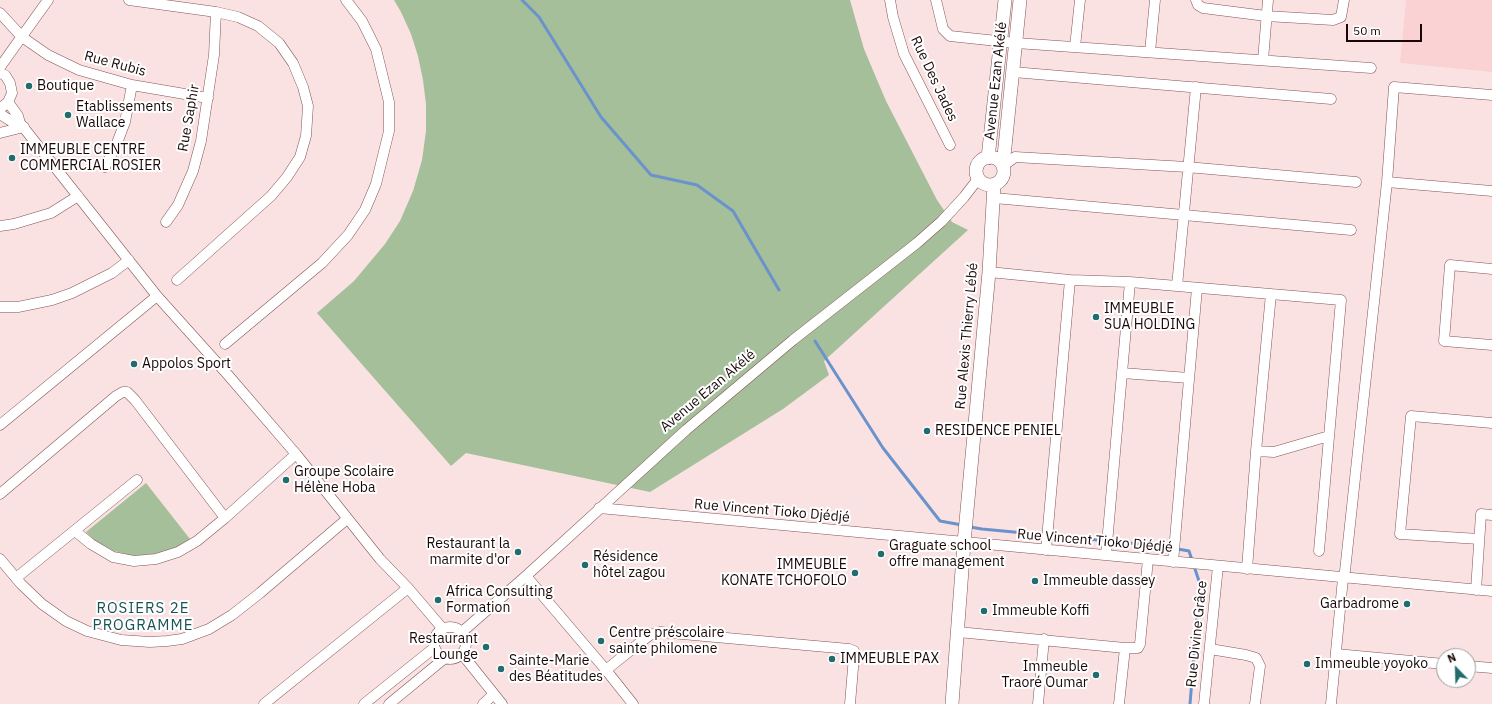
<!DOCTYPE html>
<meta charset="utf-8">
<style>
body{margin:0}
#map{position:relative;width:1492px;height:704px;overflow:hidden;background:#fae2e3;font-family:"IBM Plex Sans",sans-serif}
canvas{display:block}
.north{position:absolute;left:1436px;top:648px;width:40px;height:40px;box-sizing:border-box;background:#fff;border:1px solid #a39c9d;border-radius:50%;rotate:337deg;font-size:11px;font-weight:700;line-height:16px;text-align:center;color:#1a0809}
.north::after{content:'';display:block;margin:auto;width:14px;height:18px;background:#216d6e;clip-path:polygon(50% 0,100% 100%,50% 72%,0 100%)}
.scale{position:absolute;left:1346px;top:24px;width:76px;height:18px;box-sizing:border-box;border:2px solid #1a0809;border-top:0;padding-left:5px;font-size:12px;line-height:14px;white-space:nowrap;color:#1a0809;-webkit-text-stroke:3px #fff;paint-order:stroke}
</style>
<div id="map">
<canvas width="1492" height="704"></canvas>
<div class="north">N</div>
<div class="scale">50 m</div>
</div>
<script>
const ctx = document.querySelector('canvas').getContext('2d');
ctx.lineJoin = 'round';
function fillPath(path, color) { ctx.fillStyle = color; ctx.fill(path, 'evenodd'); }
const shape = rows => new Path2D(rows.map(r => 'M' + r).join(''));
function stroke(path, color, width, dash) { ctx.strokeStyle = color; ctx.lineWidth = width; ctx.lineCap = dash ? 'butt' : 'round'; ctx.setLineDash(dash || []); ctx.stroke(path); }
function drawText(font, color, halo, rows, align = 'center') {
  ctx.font = font + ' "IBM Plex Sans",sans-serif'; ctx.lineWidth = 4; ctx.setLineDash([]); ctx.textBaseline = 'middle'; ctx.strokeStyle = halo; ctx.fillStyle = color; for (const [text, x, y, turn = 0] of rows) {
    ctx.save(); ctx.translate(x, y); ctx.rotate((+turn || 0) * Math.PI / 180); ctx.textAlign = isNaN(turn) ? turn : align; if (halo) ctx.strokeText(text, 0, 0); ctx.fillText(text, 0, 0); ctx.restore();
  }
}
const built = shape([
 [1406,0,1492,0,1492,72,1400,63]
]);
const green = shape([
 [394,0,850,0,864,49,886,101,937,200,952,222,968,230,824,361,829,375,783,409,650,492,466,453,451,466,317,313,354,281,385,244,400,221,413,191,422,160,426,131,426,104,423,80,418,56,411,34,401,12],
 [146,483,190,539,176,548,154,554,133,556,114,551,94,540,86,532]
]);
const stream = shape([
 [522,0,539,17,601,117,651,175,697,185,733,211,779,290],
 [815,341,883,448,940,521,962,525],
 [970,527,982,529,1161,546,1189,551,1192,560],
 [1190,704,1200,584,1194,566]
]);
const minor = shape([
 [129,0,216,12,238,17,258,26,279,43,293,63,303,87,308,106,306,136,300,157,287,177,271,196,177,280],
 [890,0,893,17,904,54,950,145],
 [936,0,943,29,950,36,1016,43,1371,68],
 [1196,0,1198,5,1203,8,1266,16,1333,20,1341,17,1344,0],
 [0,13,22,37,48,55,79,70,132,85,208,98],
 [1075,47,1080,0],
 [1150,52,1155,0],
 [1263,60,1268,0],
 [0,67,48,0],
 [1013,72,1331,99],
 [0,73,5,75,10,83,12,93,8,102,0,109],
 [8,102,18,116,20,123,157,296,228,375,296,454,380,559,408,588,443,629],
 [0,114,11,121,20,123],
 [0,133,24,127],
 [1003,166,1015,157,1187,167,1356,182],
 [105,167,117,143,125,122,132,85],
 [1387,182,1492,191],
 [994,198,1351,230],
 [166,222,178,205,193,171,201,141,214,55,216,12],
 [0,226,14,224,51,213,78,196],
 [1492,269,1450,265,1444,341,1492,345],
 [989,272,1070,280,1130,282,1341,300,1319,551],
 [1177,286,1196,87],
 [0,307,18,307,52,300,72,293,112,273,129,260],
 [225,344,322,263,348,235,365,210,376,184,389,131,389,102,376,49,362,21,346,0],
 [1122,373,1189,378],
 [0,425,157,296],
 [1256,451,1274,452,1329,436],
 [0,494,116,396,123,392,127,392,135,400,225,518],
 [599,508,1492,591],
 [75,531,91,544,113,557,134,561,156,559,178,552,197,541,225,518,296,454],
 [1479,539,1400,534,1411,416,1492,423],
 [1046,550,1070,280],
 [1106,555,1130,282],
 [0,559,21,584,42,604,66,621,87,631,121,640,150,642,167,641,182,639,209,629,232,615,260,593,347,519],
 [1173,562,1197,288],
 [1247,569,1256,451,1271,294],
 [526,576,606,670,633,704],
 [16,578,137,480],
 [1476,590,1481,514,1492,515],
 '434 643a16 16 0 1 1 32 0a16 16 0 1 1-32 0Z',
 [462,632,526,576,686,430,793,340,917,243,942,221,964,197,978,179],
 [958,632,1125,648,1138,648,1140,644,1148,559],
 [1210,649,1246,655,1256,658,1260,666,1255,704],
 [462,654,502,704],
 [1336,654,1444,664],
 [1468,666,1492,668],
 [606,670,642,641,650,635,660,632,849,649,854,651,854,656,850,704],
 [264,704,408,588],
 [364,704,434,648],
 [389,704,445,658],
 [483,704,494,694],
 [1038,704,1044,639],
 [1119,704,1125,648],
 [1204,704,1218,566],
 [1331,704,1343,578,1345,571,1387,182,1394,87,1492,95]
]);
const major = shape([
 '976 171a14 14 0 1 1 28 0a14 14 0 1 1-28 0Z',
 [988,158,1005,0],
 [1003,166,1020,0],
 [952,704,964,543,989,272,994,185]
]);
const markers = [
 [29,86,4,"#216d6e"],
 [68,115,4,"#216d6e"],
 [12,158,4,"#216d6e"],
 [1096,317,4,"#216d6e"],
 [134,364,4,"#216d6e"],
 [927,431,4,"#216d6e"],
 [286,480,4,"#216d6e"],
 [518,552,4,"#216d6e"],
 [881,554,4,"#216d6e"],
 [585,565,4,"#216d6e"],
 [855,573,4,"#216d6e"],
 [1035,581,4,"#216d6e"],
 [438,600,4,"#216d6e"],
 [1407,604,4,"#216d6e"],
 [984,611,4,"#216d6e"],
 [601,641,4,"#216d6e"],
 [486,647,4,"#216d6e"],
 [832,659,4,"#216d6e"],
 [1307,664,4,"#216d6e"],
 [501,669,4,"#216d6e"],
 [1096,675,4,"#216d6e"]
];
const streetNames = [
 ["Rue Rubis",115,64,15],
 ["Rue Des Jades",934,79,65],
 ["Avenue Ezan Akélé",996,81,-84],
 ["Rue Saphir",189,118,-80],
 ["Rue Alexis Thierry Lébé",967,336,-85],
 ["Avenue Ezan Akélé",708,391,-40],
 ["Rue Vincent Tioko Djédjé",772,511,5],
 ["Rue Vincent Tioko Djédjé",1095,541,5],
 ["Rue Divine Grâce",1197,634,-84]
];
const poiNames = [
 ["Boutique",37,86],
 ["Etablissements",76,107],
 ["Wallace",76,123],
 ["IMMEUBLE CENTRE",20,150],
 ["COMMERCIAL ROSIER",20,166],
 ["IMMEUBLE",1104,309],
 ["SUA HOLDING",1104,325],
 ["Appolos Sport",142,364],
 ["RESIDENCE PENIEL",935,431],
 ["Groupe Scolaire",294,472],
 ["Hélène Hoba",294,488],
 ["Restaurant la",510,544,"right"],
 ["marmite d'or",510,560,"right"],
 ["Graguate school",889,546],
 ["offre management",889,562],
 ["Résidence",593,557],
 ["hôtel zagou",593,573],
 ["IMMEUBLE",847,565,"right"],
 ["KONATE TCHOFOLO",847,581,"right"],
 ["Immeuble dassey",1043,581],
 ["Africa Consulting",446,592],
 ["Formation",446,608],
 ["Garbadrome",1399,604,"right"],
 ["Immeuble Koffi",992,611],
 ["Centre préscolaire",609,633],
 ["sainte philomene",609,649],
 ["Restaurant",478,639,"right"],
 ["Lounge",478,655,"right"],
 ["IMMEUBLE PAX",840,659],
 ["Sainte-Marie",509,661],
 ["des Béatitudes",509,677],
 ["Immeuble yoyoko",1315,664],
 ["Immeuble",1088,667,"right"],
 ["Traoré Oumar",1088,683,"right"]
];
const neighbourhoodNames = [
 ["ROSIERS 2E",143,609],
 ["PROGRAMME",143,626]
];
fillPath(built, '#fad2d3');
fillPath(green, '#a5bf9a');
stroke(stream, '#6a93cb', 3);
stroke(minor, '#835356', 11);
stroke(major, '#835356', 14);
stroke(minor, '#fff', 10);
stroke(major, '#fff', 13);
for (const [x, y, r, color] of markers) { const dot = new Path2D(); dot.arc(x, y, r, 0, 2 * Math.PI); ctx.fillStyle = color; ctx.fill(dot); stroke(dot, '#fff', 1.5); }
drawText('14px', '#1a0809', '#fff', streetNames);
drawText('14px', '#1a0809', '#fff', poiNames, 'left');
ctx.letterSpacing = '1px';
drawText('15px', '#165353', '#fff', neighbourhoodNames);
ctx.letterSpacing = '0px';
</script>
